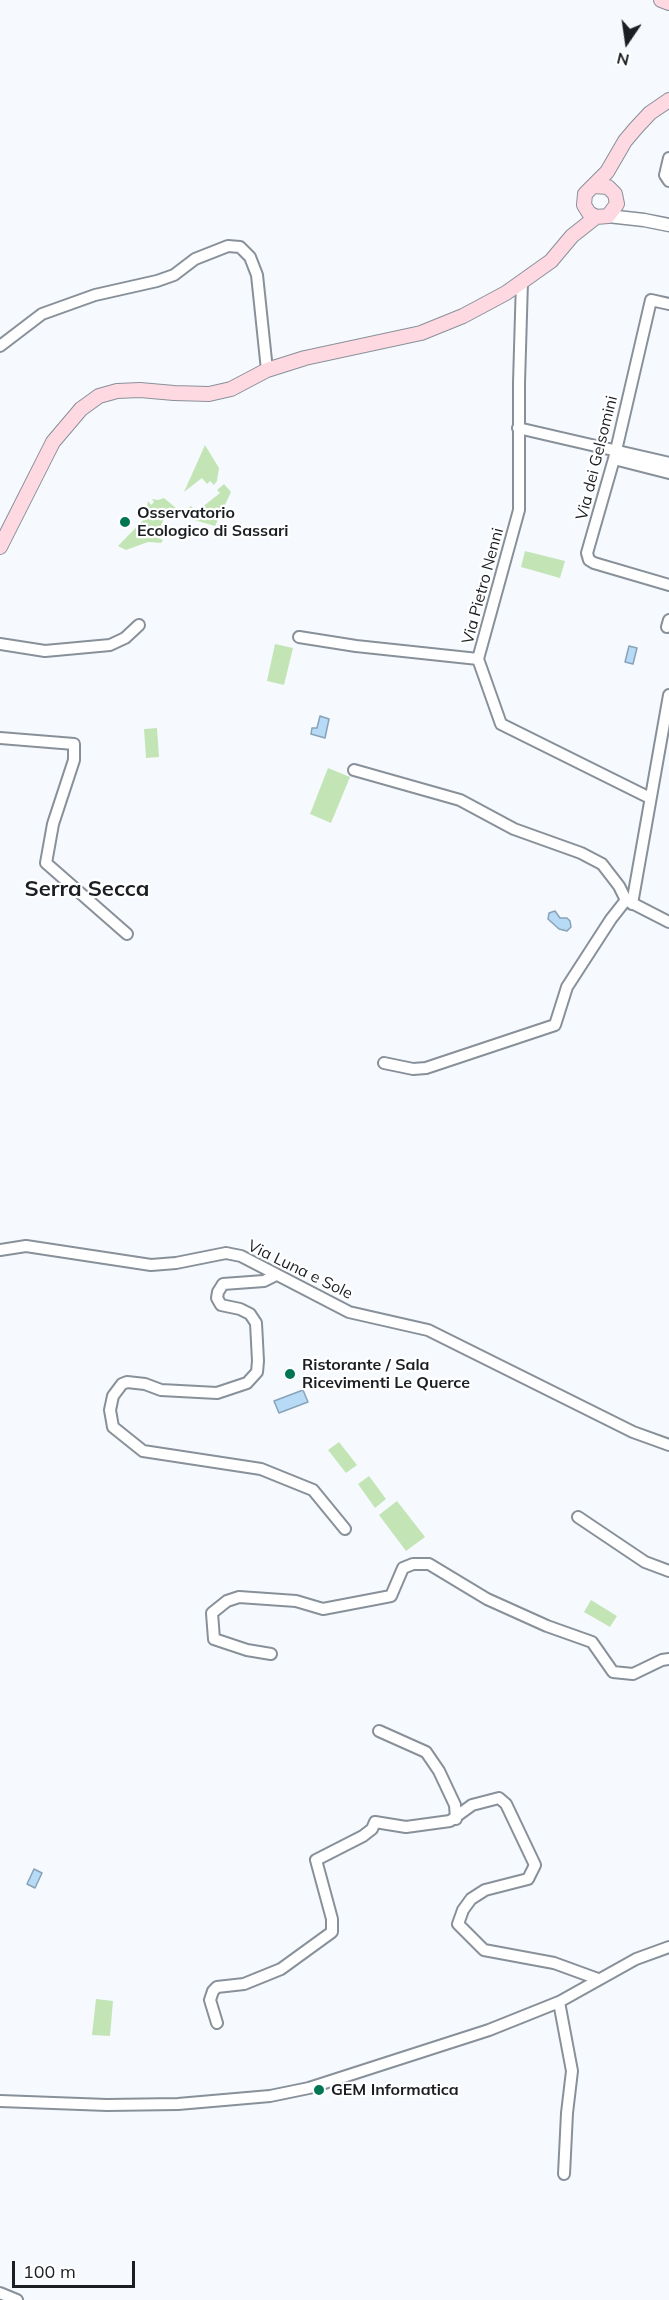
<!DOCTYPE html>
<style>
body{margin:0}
#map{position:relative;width:669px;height:2300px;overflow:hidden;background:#f6fafe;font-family:Mulish,sans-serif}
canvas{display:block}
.north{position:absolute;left:597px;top:12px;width:60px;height:60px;-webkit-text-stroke:4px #fff;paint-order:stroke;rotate:193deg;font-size:16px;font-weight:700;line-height:24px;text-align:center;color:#1b1e22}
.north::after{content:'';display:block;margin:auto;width:21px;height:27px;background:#1b1e22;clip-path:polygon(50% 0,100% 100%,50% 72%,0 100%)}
.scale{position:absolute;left:12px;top:2261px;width:123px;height:27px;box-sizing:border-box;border:3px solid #1b1e22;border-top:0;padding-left:8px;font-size:18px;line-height:21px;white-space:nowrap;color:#1b1e22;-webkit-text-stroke:4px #fff;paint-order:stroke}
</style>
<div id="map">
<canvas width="669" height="2300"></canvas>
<div class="north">N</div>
<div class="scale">100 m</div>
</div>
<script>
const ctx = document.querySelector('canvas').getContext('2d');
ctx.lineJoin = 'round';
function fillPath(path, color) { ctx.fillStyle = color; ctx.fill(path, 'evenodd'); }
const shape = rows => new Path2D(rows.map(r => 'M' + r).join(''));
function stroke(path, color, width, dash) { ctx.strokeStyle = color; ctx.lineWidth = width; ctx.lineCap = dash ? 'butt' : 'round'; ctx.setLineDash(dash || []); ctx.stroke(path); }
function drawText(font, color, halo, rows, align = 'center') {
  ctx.font = font + ' Mulish,sans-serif'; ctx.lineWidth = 4.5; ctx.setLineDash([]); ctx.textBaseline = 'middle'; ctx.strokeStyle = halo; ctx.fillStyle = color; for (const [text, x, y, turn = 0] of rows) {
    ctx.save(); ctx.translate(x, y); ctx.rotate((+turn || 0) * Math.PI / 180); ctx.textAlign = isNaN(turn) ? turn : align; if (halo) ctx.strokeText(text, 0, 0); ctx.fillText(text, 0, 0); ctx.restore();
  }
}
const green = shape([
 [205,445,219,468,217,481,214,485,210,481,207,484,202,478,184,492],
 [224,484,231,492,215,526,194,520,184,511,191,506,196,512,220,493,217,490],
 [164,498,176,508,172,510,168,509,156,537,163,540,161,543,148,542,126,550,118,546,152,511,147,506,148,501,151,505,154,502,152,499,158,500],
 [525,551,565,561,560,578,521,567],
 [275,644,293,648,284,685,267,681],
 [157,728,159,757,146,758,144,729],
 [328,768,350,777,331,823,310,814],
 [339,1442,357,1465,346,1473,328,1450],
 [369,1476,386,1499,375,1508,358,1484],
 [397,1501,425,1537,406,1551,379,1515],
 [591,1600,617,1616,610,1627,584,1612],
 [96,1999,113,2001,110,2036,92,2035]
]);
const water = shape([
 [629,646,637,648,633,664,625,662,629,646],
 [320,716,329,719,325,738,311,734,312,728,317,728,320,716],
 [555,911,560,918,567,918,570,921,571,927,567,931,559,929,548,919,549,913,555,911],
 [303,1390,308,1402,279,1413,274,1401,303,1390],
 [34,1869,42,1873,35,1888,27,1884,34,1869]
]);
const minor = shape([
 [669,158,665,175,669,181],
 [522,281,519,383,519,510,478,659,501,724,650,798],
 [669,304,651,300,614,459,587,553,589,560,594,563,669,585],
 [0,346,42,314,95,295,157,281,174,275,195,259,228,246,240,247,250,257,257,275,267,370],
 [518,428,669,463],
 [614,459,669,473],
 [667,627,669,620],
 [299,637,356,646,478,659],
 [0,644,45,651,110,645,125,638,139,625],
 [0,738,74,744,74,760,53,824,46,863,127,934],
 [354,770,460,800,514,829,581,853,602,864,619,886,626,900],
 [632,904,669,695],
 [384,1063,413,1069,426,1068,555,1025,567,987,611,919,626,900,669,922],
 [0,1250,26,1246,151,1265,176,1263,226,1253,241,1256,349,1312,428,1330,633,1432,669,1445],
 [276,1275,264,1281,223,1284,218,1292,217,1298,221,1305,240,1309,250,1314,256,1323,258,1361,257,1372,247,1383,217,1393,161,1390,145,1384,127,1382,122,1384,113,1396,110,1410,113,1427,143,1451,261,1469,313,1490,345,1529],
 [578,1517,645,1562,669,1571],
 [271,1654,247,1650,214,1639,212,1613,227,1601,239,1597,296,1601,323,1609,391,1596,403,1568,413,1564,429,1564,487,1599,547,1626,592,1642,613,1672,633,1674,662,1660,669,1659],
 [379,1731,426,1752,439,1771,455,1805,456,1819],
 [559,2002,572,2071,567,2113,564,2174],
 [217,2023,210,2000,213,1991,217,1987,244,1984,281,1969,332,1932,332,1919,316,1860,363,1836,372,1829,375,1822,406,1827,450,1821,472,1805,499,1798,506,1804,535,1865,528,1879,485,1890,471,1899,463,1910,458,1924,484,1950,554,1963,598,1979],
 [0,2101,107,2105,178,2104,270,2096,309,2088,489,2030,559,2002,636,1959,669,1947],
 [0,2293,17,2300]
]);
const tertiary = shape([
 [608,216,644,220,669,225]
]);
const secondary = shape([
 [661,0,669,3],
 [593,186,608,187,615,194,617,204,608,216,596,217,589,213,584,205,585,194,607,172,625,141,636,128,650,113,669,100],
 [0,547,53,442,81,409,99,396,117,391,140,390,174,393,209,394,231,389,267,370,305,358,421,333,463,316,506,293,551,261,572,236,596,217]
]);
const markers = [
 [125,522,6,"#027652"],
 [290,1374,6,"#027652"],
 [319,2090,6,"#027652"]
];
const streetNames = [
 ["Via dei Gelsomini",597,458,-76],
 ["Via Pietro Nenni",483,586,-75],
 ["Via Luna e Sole",300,1270,26]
];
const poiNames = [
 ["Osservatorio",137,513],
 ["Ecologico di Sassari",137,531],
 ["Ristorante / Sala",302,1365],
 ["Ricevimenti Le Querce",302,1383],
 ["GEM Informatica",331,2090]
];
const districtNames = [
 ["Serra Secca",87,889]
];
fillPath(green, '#c3e5b6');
fillPath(water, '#b7daf7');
stroke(water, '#88a2b7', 1.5);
stroke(minor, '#889099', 14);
stroke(tertiary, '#889099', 15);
stroke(secondary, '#889099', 16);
stroke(minor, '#fff', 10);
stroke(tertiary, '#fff', 12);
stroke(secondary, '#ffd9e2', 14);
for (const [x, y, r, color] of markers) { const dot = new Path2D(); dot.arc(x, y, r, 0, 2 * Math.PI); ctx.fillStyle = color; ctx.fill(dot); stroke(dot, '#fff', 2); }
drawText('16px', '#1b1e22', '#fff', streetNames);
drawText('bold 16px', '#1b1e22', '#fff', poiNames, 'left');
drawText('bold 22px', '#1b1e22', '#fff', districtNames);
</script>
